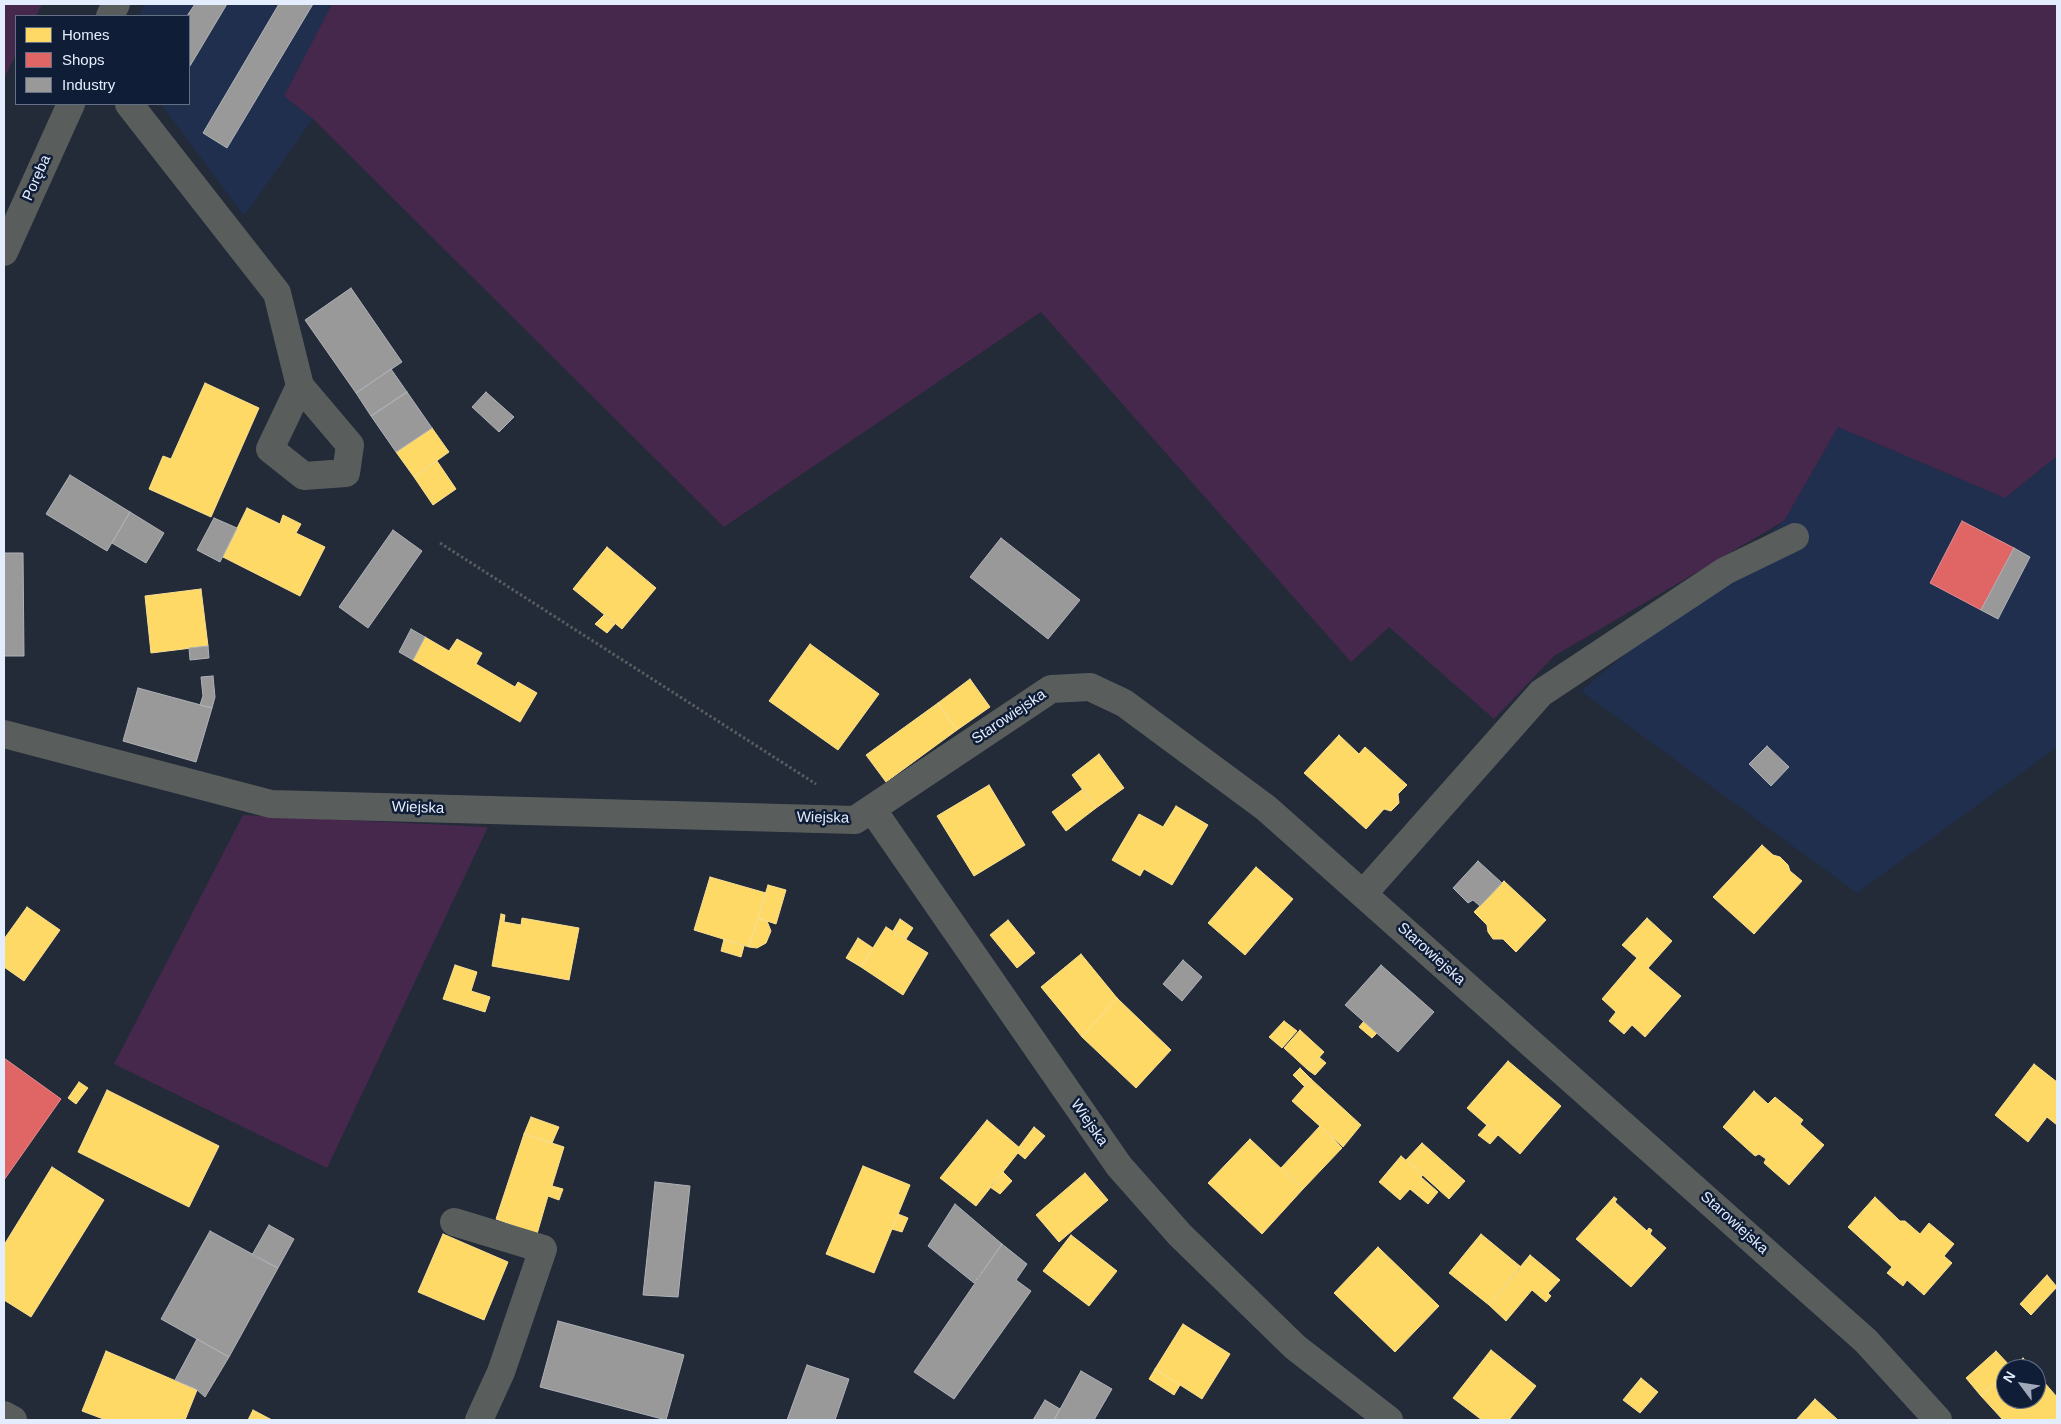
<!DOCTYPE html>
<meta charset="utf-8">
<style>
body{margin:0}
#map{position:relative;width:2061px;height:1424px;overflow:hidden;background:#232a38;font-family:Helvetica,sans-serif}
canvas{display:block}
.frame{position:absolute;inset:0;border:5px solid #e3edfe;pointer-events:none}
.legend{position:absolute;left:15px;top:15px;width:175px;height:90px;box-sizing:border-box;background:#101d36;border:1px solid #647086;margin:0;padding:6px 9px;list-style:none;font-size:15px;color:#e3edfe}
.legend li{display:flex;align-items:center;gap:10px;height:25px}
.legend b{width:25px;border:1px solid #647086}
.north{position:absolute;left:1996px;top:1359px;width:50px;height:50px;box-sizing:border-box;background:#101d36;border:1px solid #647086;border-radius:50%;rotate:301deg;font-size:14px;font-weight:700;line-height:20px;text-align:center;color:#e3edfe}
.north::after{content:'';display:block;margin:auto;width:18px;height:22px;background:#a0a9b9;clip-path:polygon(50% 0,100% 100%,50% 72%,0 100%)}
</style>
<div id="map">
<canvas width="2061" height="1424"></canvas>
<div class="frame"></div>
<ul class="legend">
<li><b style="height:14px;background:#ffd966"></b>Homes</li>
<li><b style="height:14px;background:#e06666"></b>Shops</li>
<li><b style="height:14px;background:#999"></b>Industry</li>
</ul>
<div class="north">N</div>
</div>
<script>
const ctx = document.querySelector('canvas').getContext('2d');
ctx.lineJoin = 'round';
function fillPath(path, color) { ctx.fillStyle = color; ctx.fill(path, 'evenodd'); }
const shape = rows => new Path2D(rows.map(r => 'M' + r).join(''));
function stroke(path, color, width, dash) { ctx.strokeStyle = color; ctx.lineWidth = width; ctx.lineCap = dash ? 'butt' : 'round'; ctx.setLineDash(dash || []); ctx.stroke(path); }
function drawText(font, color, halo, rows, align = 'center') {
  ctx.font = font + ' Helvetica,sans-serif'; ctx.lineWidth = 5; ctx.setLineDash([]); ctx.textBaseline = 'middle'; ctx.strokeStyle = halo; ctx.fillStyle = color; for (const [text, x, y, turn = 0] of rows) {
    ctx.save(); ctx.translate(x, y); ctx.rotate((+turn || 0) * Math.PI / 180); ctx.textAlign = isNaN(turn) ? turn : align; if (halo) ctx.strokeText(text, 0, 0); ctx.fillText(text, 0, 0); ctx.restore();
  }
}
const built = shape([
 [145,4,332,4,284,96,313,119,244,216,161,104,189,104,189,16,139,16],
 [1838,427,2005,498,2057,456,2057,747,1857,893,1581,691,1784,521]
]);
const green = shape([
 [4,4,42,4,36,16,16,16,16,54,4,79],
 [332,4,2057,4,2057,456,2005,498,1838,427,1784,521,1554,656,1494,719,1389,627,1351,662,1041,312,724,527,313,119,284,96],
 [243,815,488,827,327,1168,114,1064]
]);
const homes = shape([
 [205,383,259,408,211,517,149,489,163,456,171,459,205,383],
 [432,428,449,452,414,477,396,452,432,428],
 [437,461,456,489,433,505,414,477,437,461],
 [247,508,280,524,283,515,301,524,296,533,325,547,300,596,223,557,247,508],
 [607,547,656,588,622,629,573,589,607,547],
 [201,589,208,646,151,653,145,596,201,589],
 [604,615,615,624,607,633,595,624,604,615],
 [425,637,449,651,457,639,482,653,476,664,515,687,518,682,537,693,520,722,413,660,425,637],
 [810,644,879,694,838,750,769,701,810,644],
 [970,679,990,707,957,730,938,703,970,679],
 [938,703,957,730,886,782,866,755,938,703],
 [1339,735,1359,754,1365,747,1407,785,1398,794,1399,803,1391,811,1384,809,1366,829,1304,773,1339,735],
 [1099,754,1124,788,1096,808,1072,775,1099,754],
 [989,785,1025,845,974,876,937,816,989,785],
 [1083,789,1096,808,1066,831,1052,812,1083,789],
 [1176,806,1208,825,1172,885,1144,869,1140,876,1112,860,1139,814,1163,827,1176,806],
 [1762,845,1773,855,1780,857,1788,865,1790,871,1802,881,1754,934,1713,897,1762,845],
 [1256,867,1293,899,1245,955,1208,923,1256,867],
 [710,877,766,893,749,947,694,930,710,877],
 [1504,881,1546,920,1516,952,1503,939,1493,939,1488,932,1487,925,1474,912,1504,881],
 [768,885,786,890,776,924,758,918,768,885],
 [27,907,60,930,24,981,4,967,4,939,27,907],
 [501,914,505,915,504,922,521,925,522,918,579,928,569,980,492,966,501,914],
 [758,918,767,921,771,931,766,943,757,948,749,947,758,918],
 [1647,918,1672,941,1648,968,1681,996,1645,1037,1632,1025,1624,1034,1609,1021,1616,1012,1602,999,1637,958,1622,945,1647,918],
 [900,919,913,928,906,939,893,931,900,919],
 [1008,920,1035,953,1017,968,990,935,1008,920],
 [886,927,928,953,903,995,861,967,886,927],
 [858,938,873,948,861,967,846,958,858,938],
 [724,939,744,946,741,957,721,951,724,939],
 [1081,954,1117,998,1082,1037,1041,987,1081,954],
 [455,965,477,972,471,991,490,997,485,1012,443,999,455,965],
 [1117,998,1171,1050,1136,1088,1082,1037,1117,998],
 [1284,1021,1297,1031,1282,1048,1269,1037,1284,1021],
 [1364,1021,1377,1033,1372,1038,1359,1027,1364,1021],
 [1300,1030,1324,1052,1308,1070,1284,1048,1300,1030],
 [1319,1057,1326,1063,1315,1075,1308,1070,1319,1057],
 [1508,1061,1561,1106,1520,1154,1467,1108,1508,1061],
 [2034,1064,2057,1082,2057,1125,2047,1117,2028,1142,1995,1115,2034,1064],
 [1300,1068,1311,1079,1304,1086,1293,1075,1300,1068],
 [1311,1079,1361,1125,1343,1147,1292,1101,1311,1079],
 [79,1082,88,1088,76,1104,68,1098,79,1082],
 [107,1090,219,1146,189,1207,78,1152,107,1090],
 [1754,1091,1768,1104,1775,1097,1803,1120,1800,1124,1824,1145,1789,1185,1764,1163,1766,1159,1759,1154,1755,1156,1723,1127,1754,1091],
 [531,1117,559,1127,552,1143,524,1134,531,1117],
 [987,1120,1021,1149,976,1206,940,1178,987,1120],
 [1487,1125,1498,1135,1490,1144,1478,1135,1487,1125],
 [1320,1126,1342,1148,1303,1189,1281,1168,1320,1126],
 [1034,1127,1045,1136,1025,1159,1018,1153,1021,1149,1019,1147,1034,1127],
 [524,1134,564,1147,552,1186,563,1189,559,1200,548,1196,537,1234,496,1219,524,1134],
 [1250,1139,1303,1189,1262,1234,1208,1183,1250,1139],
 [1422,1143,1465,1181,1449,1199,1406,1160,1422,1143],
 [1401,1156,1423,1175,1421,1177,1438,1192,1428,1204,1410,1189,1400,1200,1379,1182,1401,1156],
 [863,1166,910,1185,874,1273,826,1254,863,1166],
 [52,1167,104,1200,31,1317,4,1300,4,1245,52,1167],
 [1003,1172,1012,1181,1000,1194,990,1187,1003,1172],
 [1085,1173,1108,1200,1059,1242,1036,1215,1085,1173],
 [1614,1197,1617,1199,1615,1202,1647,1231,1649,1228,1652,1230,1650,1234,1666,1248,1631,1287,1576,1239,1614,1197],
 [1875,1197,1900,1221,1905,1221,1920,1234,1929,1223,1954,1244,1944,1256,1952,1263,1924,1295,1907,1280,1903,1286,1887,1273,1892,1267,1848,1227,1875,1197],
 [898,1214,908,1218,902,1232,892,1229,898,1214],
 [443,1234,508,1262,484,1320,418,1292,443,1234],
 [1481,1234,1521,1267,1489,1305,1449,1273,1481,1234],
 [1071,1235,1117,1271,1089,1306,1043,1271,1071,1235],
 [1378,1247,1439,1306,1395,1352,1334,1293,1378,1247],
 [1530,1255,1560,1280,1548,1293,1551,1296,1546,1302,1532,1290,1506,1321,1489,1305,1530,1255],
 [2047,1275,2057,1287,2031,1315,2020,1304,2047,1275],
 [1183,1324,1230,1354,1202,1399,1155,1369,1183,1324],
 [1491,1350,1536,1386,1509,1420,1482,1420,1453,1398,1491,1350],
 [106,1351,197,1390,185,1420,106,1420,82,1411,106,1351],
 [1996,1351,2012,1368,2006,1369,2006,1374,1981,1396,1966,1378,1996,1351],
 [2023,1358,2033,1369,2011,1369,2012,1368,2023,1358],
 [1155,1369,1180,1385,1174,1395,1149,1379,1155,1369],
 [2036,1373,2057,1397,2057,1420,2003,1420,1981,1396,2006,1374,2006,1399,2036,1399,2036,1373],
 [1641,1378,1658,1392,1640,1413,1623,1400,1641,1378],
 [1815,1399,1838,1420,1796,1420,1815,1399],
 [253,1410,272,1420,248,1420,253,1410]
]);
const shops = shape([
 [1962,521,2014,548,1981,610,1930,583,1962,521],
 [4,1058,61,1099,4,1180,4,1058]
]);
const industry = shape([
 [195,4,227,4,190,66,189,65,189,16,187,16,195,4],
 [279,4,313,4,227,148,203,133,279,4],
 [351,288,402,362,356,393,305,320,351,288],
 [391,369,407,392,371,416,356,393,391,369],
 [407,392,432,428,396,452,371,416,407,392],
 [486,392,514,417,499,432,472,407,486,392],
 [70,475,130,512,107,551,46,514,70,475],
 [130,512,164,533,146,563,112,543,130,512],
 [214,518,237,528,220,562,197,550,214,518],
 [393,530,422,551,368,628,339,607,393,530],
 [1001,538,1080,600,1048,639,970,577,1001,538],
 [2014,548,2030,557,1998,619,1981,610,2014,548],
 [4,553,23,553,24,656,4,656,4,553],
 [411,629,425,637,413,660,399,652,411,629],
 [208,646,209,658,190,660,189,648,208,646],
 [213,676,215,697,212,708,200,705,203,696,201,677,213,676],
 [138,688,212,708,196,762,123,741,138,688],
 [1767,746,1789,767,1771,786,1749,764,1767,746],
 [1478,861,1502,883,1480,906,1473,900,1468,903,1453,888,1478,861],
 [1183,960,1202,977,1182,1001,1163,984,1183,960],
 [1381,965,1434,1012,1398,1052,1345,1005,1381,965],
 [655,1182,690,1186,678,1297,643,1295,655,1182],
 [955,1204,1002,1244,974,1283,928,1246,955,1204],
 [269,1225,294,1239,278,1268,252,1255,269,1225],
 [210,1231,278,1268,229,1357,161,1319,210,1231],
 [1002,1244,1027,1264,1016,1280,1031,1291,954,1399,914,1372,1002,1244],
 [558,1321,684,1355,666,1420,540,1387,558,1321],
 [197,1339,229,1357,205,1397,196,1389,175,1380,197,1339],
 [807,1365,849,1379,835,1420,787,1420,807,1365],
 [1081,1371,1112,1389,1094,1420,1054,1420,1081,1371],
 [1045,1400,1060,1409,1054,1420,1033,1420,1045,1400]
]);
const path = shape([
 [440,543,816,784]
]);
const minor = shape([
 [110,16,116,4],
 [129,104,277,293,300,386,350,445,346,473,304,476,270,449,300,386],
 [4,252,71,104],
 [4,734,271,804,855,820,1051,689,1090,687,1124,703,1266,808,1866,1341,1938,1420],
 [872,809,1119,1166,1180,1235,1295,1347,1389,1420],
 [1363,894,1541,693,1725,571,1795,537],
 [454,1222,543,1249,501,1372,479,1420],
 [4,1415,13,1420]
]);
const streetNames = [
 ["Poręba",37,178,-66],
 ["Starowiejska",1009,717,-34],
 ["Wiejska",418,808,2],
 ["Wiejska",823,818,1],
 ["Starowiejska",1431,954,42],
 ["Wiejska",1089,1123,55],
 ["Starowiejska",1734,1223,42]
];
fillPath(built, '#202f4d');
fillPath(green, '#46284c');
fillPath(homes, '#ffd966');
stroke(homes, '#f7df94', 1);
fillPath(shops, '#e06666');
stroke(shops, '#e18e94', 1);
fillPath(industry, '#999');
stroke(industry, '#afb2b7', 1);
stroke(path, '#595d60', 3, [2.5, 2.5]);
stroke(minor, '#595e5d', 28);
drawText('15px', '#e3edfe', '#101d36', streetNames);
</script>
